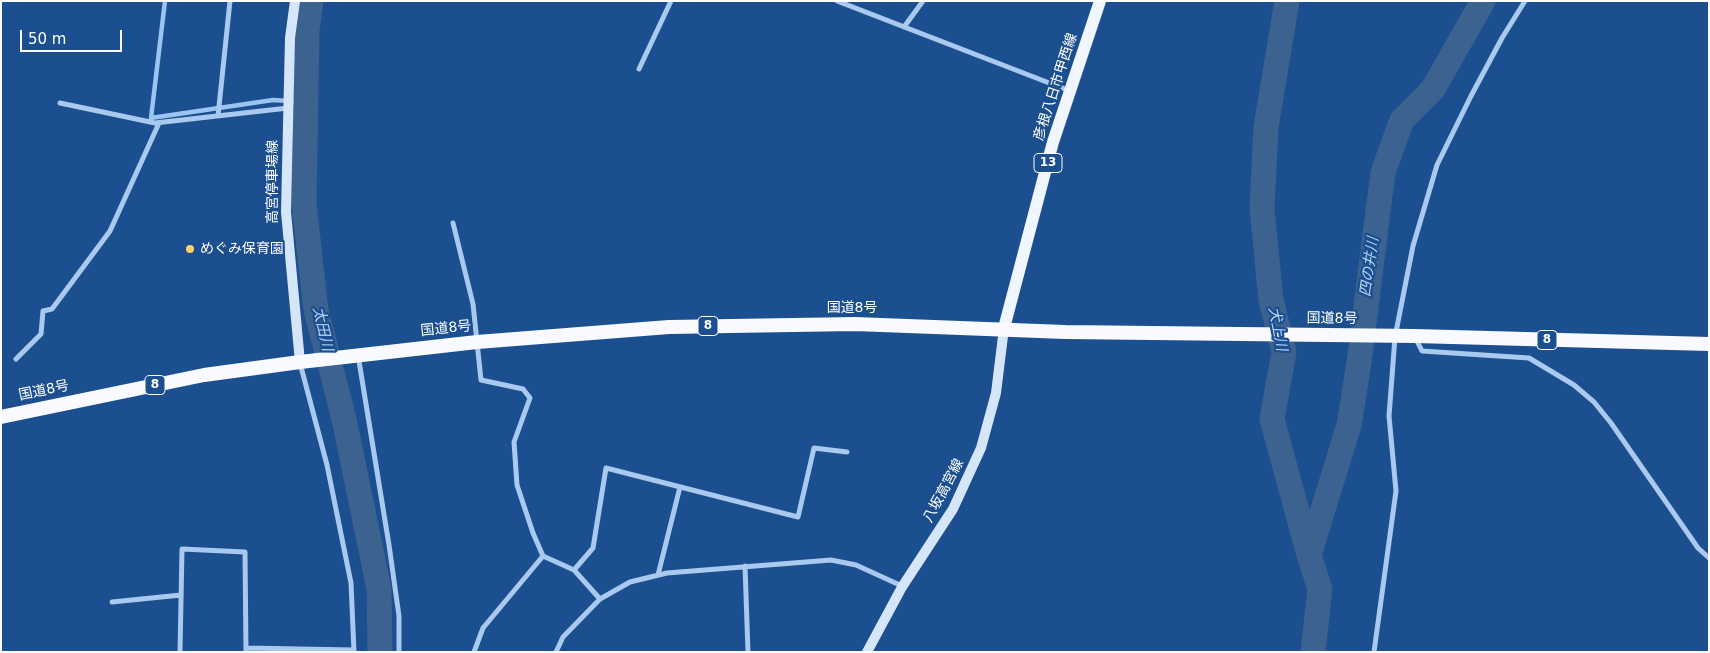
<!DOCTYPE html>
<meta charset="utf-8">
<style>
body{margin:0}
#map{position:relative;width:1710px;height:653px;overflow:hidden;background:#1b4f8f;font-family:"DejaVu Sans",sans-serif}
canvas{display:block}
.frame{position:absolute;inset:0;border:2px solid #fff;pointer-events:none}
.scale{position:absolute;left:20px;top:30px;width:102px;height:22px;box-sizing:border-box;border:2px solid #fff;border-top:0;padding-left:6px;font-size:15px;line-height:18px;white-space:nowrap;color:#fff;-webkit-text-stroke:4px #1b4f8f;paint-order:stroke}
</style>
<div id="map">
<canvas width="1710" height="653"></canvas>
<div class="frame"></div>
<div class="scale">50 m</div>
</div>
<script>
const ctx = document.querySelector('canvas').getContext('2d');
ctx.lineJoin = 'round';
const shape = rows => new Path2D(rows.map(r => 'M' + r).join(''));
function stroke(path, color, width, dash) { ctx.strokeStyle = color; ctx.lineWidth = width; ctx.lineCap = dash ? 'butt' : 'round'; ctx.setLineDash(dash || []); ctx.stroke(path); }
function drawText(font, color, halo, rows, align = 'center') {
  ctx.font = font + ' "DejaVu Sans","Noto Sans JP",sans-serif'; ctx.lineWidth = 4.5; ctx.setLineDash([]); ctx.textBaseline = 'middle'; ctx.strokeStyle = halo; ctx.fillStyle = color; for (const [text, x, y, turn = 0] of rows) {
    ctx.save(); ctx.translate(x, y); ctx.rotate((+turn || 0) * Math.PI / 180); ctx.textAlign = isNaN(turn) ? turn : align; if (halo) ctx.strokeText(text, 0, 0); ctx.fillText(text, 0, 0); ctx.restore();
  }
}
const stream = shape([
 [165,1,151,118,273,100,305,102]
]);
const river = shape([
 [311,1,307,30,304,204,316,310,344,419,379,589,380,652],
 [1287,1,1266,127,1262,208,1271,300,1284,352,1272,419,1309,555,1320,589,1313,652],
 [1309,555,1349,425,1359,363,1383,172,1402,120,1433,89,1483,1]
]);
const minor = shape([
 [837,1,1070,91],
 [904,27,923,1],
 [639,69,671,1],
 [60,103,155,123,288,108],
 [218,116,230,1],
 [453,223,473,304,481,380,523,389,530,398,514,442,517,485,533,533,543,556],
 [1415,337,1422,351,1529,358,1574,385,1594,402,1611,423,1698,548,1709,558],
 [358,355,389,545,399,616,399,652],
 [16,359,41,334,43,311,52,309,110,231,159,123],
 [300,363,327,465,351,583,354,652],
 [745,566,748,652],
 [574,570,600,599],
 [658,575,680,487],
 [112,602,181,595],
 [246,648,354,650],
 [180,652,182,549,245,552,246,652],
 [474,652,483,628,543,556,574,570,593,548,606,468,798,517,814,448,847,452],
 [556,652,563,637,600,599,630,582,667,573,831,560,856,565,902,586],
 [1374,652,1396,491,1389,416,1395,337,1413,246,1437,165,1471,96,1502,38,1525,1]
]);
const secondary = shape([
 [295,1,290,38,286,212,300,362],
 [867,652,902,587,953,509,981,448,996,393,1004,328]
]);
const primary = shape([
 [1004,328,1053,142,1100,1]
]);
const trunk = shape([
 [1,417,204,375,300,362,477,342,669,327,855,324,1065,332,1415,336,1709,344]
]);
const markers = [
 [190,249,5,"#ffd166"]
];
const shields = [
 [1048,163,28],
 [708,326,20],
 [1547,340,20],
 [155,385,20]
];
const shieldNames = [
 ["13",1048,163],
 ["8",708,326],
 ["8",1547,340],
 ["8",155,385]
];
const streetNames = [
 ["彦根八日市甲西線",1056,87,-72],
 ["高宮停車場線",273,182,-90],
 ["国道8号",852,308],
 ["国道8号",1332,319,1],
 ["国道8号",446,329,-6],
 ["国道8号",44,391,-12],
 ["八坂高宮線",944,491,-62]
];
const poiNames = [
 ["めぐみ保育園",200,249]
];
const waterNames = [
 ["四の井川",1370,267,-82],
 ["太田川",322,329,77],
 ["犬上川",1277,329,79]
];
stroke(stream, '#9cc4f0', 4.5);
stroke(river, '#3c6290', 25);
stroke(minor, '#a9c9ee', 5);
stroke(secondary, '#d6e6fa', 10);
stroke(primary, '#f0f6ff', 12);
stroke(trunk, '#f8faff', 14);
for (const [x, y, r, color] of markers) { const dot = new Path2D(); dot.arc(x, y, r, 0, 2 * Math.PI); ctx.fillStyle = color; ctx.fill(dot); stroke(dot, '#1b4f8f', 2); }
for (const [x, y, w] of shields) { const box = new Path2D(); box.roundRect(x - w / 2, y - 9.5, w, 19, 4); ctx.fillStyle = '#1b4f8f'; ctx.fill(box); stroke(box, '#fff', 1); }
drawText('bold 12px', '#fff', null, shieldNames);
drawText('14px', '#fff', '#1b4f8f', streetNames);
drawText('14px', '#fff', '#1b4f8f', poiNames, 'left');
drawText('italic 15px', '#b5d3f5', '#1b4f8f', waterNames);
</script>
